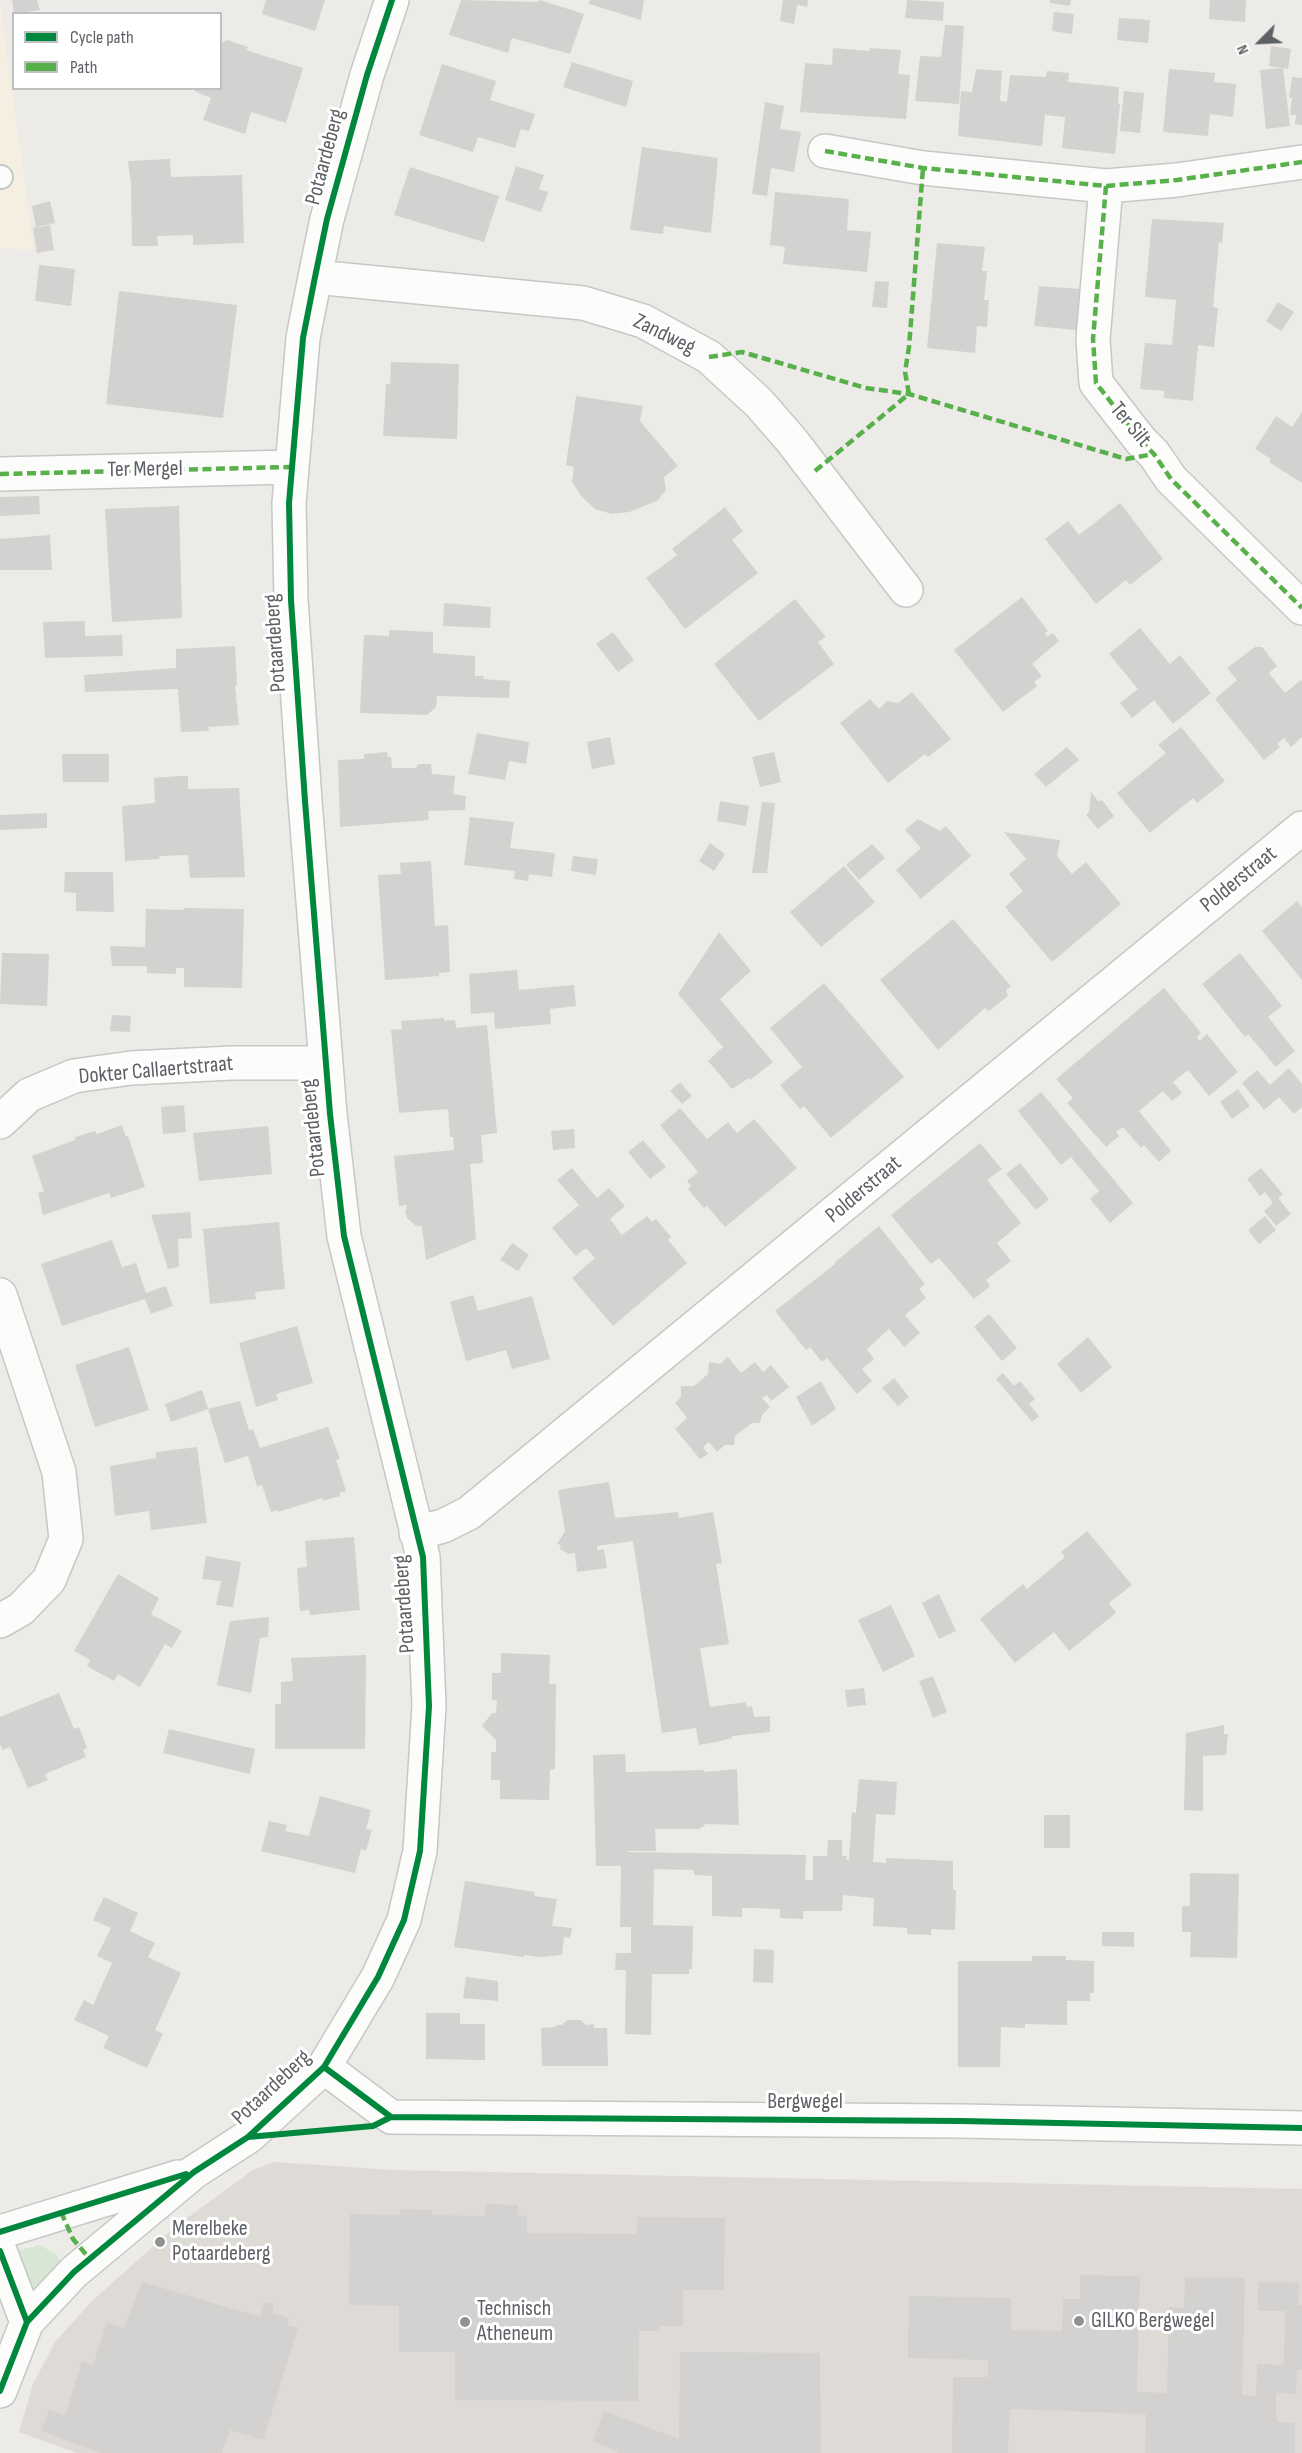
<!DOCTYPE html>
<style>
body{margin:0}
#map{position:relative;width:1302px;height:2453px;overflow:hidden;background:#ecebe7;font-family:"Sofia Sans Condensed",sans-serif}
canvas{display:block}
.legend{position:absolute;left:12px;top:12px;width:210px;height:78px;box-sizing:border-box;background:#fff;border:2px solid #bec0c1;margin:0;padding:8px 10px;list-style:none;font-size:18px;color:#5d6165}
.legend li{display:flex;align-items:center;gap:12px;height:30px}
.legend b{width:30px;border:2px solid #bec0c1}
.north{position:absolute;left:1230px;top:12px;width:60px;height:60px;-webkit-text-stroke:4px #fff;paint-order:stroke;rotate:246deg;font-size:16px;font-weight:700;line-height:24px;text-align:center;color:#5d6165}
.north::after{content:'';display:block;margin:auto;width:21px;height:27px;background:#5d6165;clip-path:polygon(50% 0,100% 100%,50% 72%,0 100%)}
</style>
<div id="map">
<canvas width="1302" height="2453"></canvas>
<ul class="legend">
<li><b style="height:8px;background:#00873e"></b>Cycle path</li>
<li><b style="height:8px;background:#58b04a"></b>Path</li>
</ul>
<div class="north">N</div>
</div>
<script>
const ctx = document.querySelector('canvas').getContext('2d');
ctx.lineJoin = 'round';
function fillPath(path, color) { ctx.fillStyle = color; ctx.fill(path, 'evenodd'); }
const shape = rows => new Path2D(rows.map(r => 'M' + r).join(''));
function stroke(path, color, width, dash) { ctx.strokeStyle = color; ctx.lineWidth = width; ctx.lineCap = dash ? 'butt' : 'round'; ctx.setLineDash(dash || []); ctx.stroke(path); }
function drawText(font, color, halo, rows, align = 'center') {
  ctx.font = font + ' "Sofia Sans Condensed",sans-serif'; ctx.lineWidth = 6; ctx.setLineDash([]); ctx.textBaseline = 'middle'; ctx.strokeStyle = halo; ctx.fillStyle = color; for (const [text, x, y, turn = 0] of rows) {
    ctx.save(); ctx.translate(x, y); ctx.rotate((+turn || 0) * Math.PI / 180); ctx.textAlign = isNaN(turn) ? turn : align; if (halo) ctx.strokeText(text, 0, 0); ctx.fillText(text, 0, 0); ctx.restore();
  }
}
const commercial = shape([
 [0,3,34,250,0,248]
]);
const education = shape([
 [274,2162,393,2170,1302,2189,1302,2453,77,2453,19,2432,33,2384,55,2342,92,2301,176,2226,253,2170]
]);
const green = shape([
 [39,2245,56,2254,65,2270,46,2286,30,2288,14,2252]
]);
const building = shape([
 [12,0,37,0,40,10,14,14],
 [266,0,325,0,315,31,262,14],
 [461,0,537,2,540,0,584,14,570,54,512,38,508,53,449,35],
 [590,0,644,0,641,20,589,4],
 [783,0,808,0,807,7,797,5,794,24,780,21],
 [907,0,944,2,943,21,905,18],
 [1050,0,1071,0,1070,6,1050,3],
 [1210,0,1246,0,1245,22,1209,19],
 [1054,12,1074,14,1072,34,1052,31],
 [1119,18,1150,20,1148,43,1117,40],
 [945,25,964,26,959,104,915,101,920,56,941,57],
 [227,40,248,47,246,50,303,68,286,123,251,112,245,134,203,120,211,98,194,91,195,88,220,88,220,44],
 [1271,46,1291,49,1288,69,1283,68,1290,126,1266,129,1260,70,1283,68,1269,66],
 [833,48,869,51,870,48,901,50,898,74,910,75,906,119,800,112,805,63,832,65],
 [572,62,633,81,626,107,563,87],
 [442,64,496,81,490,100,535,114,529,131,521,129,515,148,478,137,473,152,419,135],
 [976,69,1002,71,1000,101,1007,102,1010,75,1046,77,1047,71,1069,73,1068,82,1119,87,1118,104,1120,104,1115,154,1062,148,1065,117,1045,115,1042,146,958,136,961,91,972,92],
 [1169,69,1215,73,1214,82,1236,84,1233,117,1210,114,1208,136,1163,132],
 [1292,77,1302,78,1302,125,1295,124,1296,115,1290,115,1292,98,1289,98],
 [1124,91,1144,93,1140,133,1120,131],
 [765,102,784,106,780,129,801,132,794,172,771,168,767,196,752,194],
 [642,147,718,158,711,233,664,226,663,234,630,230],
 [170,159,171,177,242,175,244,243,193,245,193,235,157,236,158,246,132,246,131,184,128,161],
 [516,166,544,175,539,189,548,192,541,212,505,200],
 [410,167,499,196,484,242,394,215],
 [775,192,849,199,847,230,871,232,867,272,783,264,785,247,770,245],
 [50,201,55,223,36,227,32,206],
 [1152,219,1224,223,1222,243,1219,242,1213,307,1218,308,1214,347,1198,345,1193,401,1164,398,1164,391,1140,389,1145,343,1172,345,1176,300,1145,297],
 [50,225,54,250,37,253,33,228],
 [937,243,985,247,982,271,987,271,984,300,989,300,987,327,977,326,975,353,927,348],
 [39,265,75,269,71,306,35,301],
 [875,281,889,282,887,308,872,307],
 [1039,286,1080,289,1076,330,1034,326],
 [119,291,237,305,223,418,106,404],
 [1278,302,1294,312,1281,331,1266,321],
 [391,362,459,364,457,439,383,436,386,384,390,384],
 [576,396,643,406,640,421,678,466,664,477,666,490,657,501,629,512,612,514,595,509,581,496,572,482,574,467,566,465],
 [1302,412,1302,483,1269,462,1271,459,1255,449,1276,416,1292,427],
 [39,496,40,514,0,516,0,497],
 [1120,503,1163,559,1130,585,1126,580,1096,604,1045,539,1068,521,1079,535],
 [179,506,182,618,112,622,105,509],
 [725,507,743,531,732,540,758,573,685,629,646,578,677,555,672,549],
 [50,535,52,570,0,570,0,539],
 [1022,597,1048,631,1045,633,1047,637,1053,633,1059,641,1032,664,1042,676,1034,682,1037,686,1003,712,954,650],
 [795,599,826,637,818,642,834,664,759,721,714,664],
 [444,603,491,607,490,628,443,626],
 [85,621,85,636,122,635,123,656,45,658,43,622],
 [1140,628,1170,664,1180,655,1211,693,1173,724,1154,700,1132,718,1120,703,1138,689,1109,654],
 [389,630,433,632,433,653,475,656,475,676,484,676,483,679,510,681,509,698,437,696,436,707,427,715,360,713,364,635,389,636],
 [613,632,634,660,618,672,596,644],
 [235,646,237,686,235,686,239,725,208,727,209,731,181,732,178,689,85,692,84,675,176,668,176,649],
 [1255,647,1262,647,1277,666,1269,673,1285,693,1301,680,1302,681,1302,737,1291,747,1284,738,1277,744,1280,747,1264,760,1215,699,1237,680,1227,668],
 [912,692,951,739,928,757,925,754,888,783,840,723,870,699,879,709,887,701,898,703],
 [1181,727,1225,781,1197,803,1193,798,1150,833,1117,793,1166,753,1158,745],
 [477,733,529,742,526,764,509,761,505,780,468,774],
 [610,737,615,764,592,769,587,742],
 [1067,747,1079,760,1046,787,1034,774],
 [387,752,388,757,391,757,392,768,416,768,418,764,431,764,432,774,455,776,453,794,466,796,465,810,428,811,429,820,340,827,338,760,364,759,364,754],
 [774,752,781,782,760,787,752,757],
 [62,754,109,754,109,782,63,782],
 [179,776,188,776,188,789,239,788,245,877,190,878,188,855,159,856,160,859,125,861,122,806,155,803,154,778],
 [1091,792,1099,802,1102,800,1114,816,1098,829,1086,815,1089,812],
 [720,801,749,806,746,826,717,821],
 [762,802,775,803,767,873,752,873],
 [47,813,47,828,0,830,0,815],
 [470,817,514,822,510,848,555,853,552,877,529,874,528,881,514,879,515,871,464,865],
 [918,819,940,831,946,826,971,856,921,899,896,870,921,848,905,830],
 [1004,832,1060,840,1057,856,1072,874,1086,862,1121,904,1052,962,1005,907,1023,891,1009,874,1026,859],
 [710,843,725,854,714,871,699,861],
 [872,844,885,858,859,880,846,865],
 [573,856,598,859,596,875,571,871],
 [431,861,435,926,448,925,450,972,439,973,439,976,385,980,378,875,401,874,400,863],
 [844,866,875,902,821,947,790,912],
 [65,872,113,872,114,912,76,911,76,893,64,892],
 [1297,901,1302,907,1302,980,1262,931],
 [184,908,244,909,242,988,184,987,184,968,176,968,176,974,147,973,147,966,112,966,110,946,145,947,146,909,183,910],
 [953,919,1011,986,1006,990,1008,996,989,1011,985,1008,938,1050,880,980],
 [719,932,751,971,720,999,773,1062,750,1080,749,1078,732,1089,708,1061,723,1047,678,994],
 [2,953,49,954,47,1006,0,1004],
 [1240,953,1282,1006,1268,1017,1295,1051,1276,1067,1248,1034,1245,1037,1202,984],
 [517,970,519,990,574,985,576,1006,550,1009,551,1024,495,1029,494,1012,471,1014,469,974],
 [824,983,904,1077,831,1138,804,1106,800,1109,780,1085,802,1067,770,1028],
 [1164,988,1201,1033,1197,1037,1199,1041,1207,1034,1238,1072,1209,1096,1188,1070,1173,1082,1182,1093,1172,1101,1163,1091,1139,1111,1171,1151,1159,1162,1144,1145,1141,1148,1123,1127,1116,1132,1119,1136,1106,1147,1067,1103,1073,1098,1056,1079],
 [112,1015,131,1016,130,1032,110,1031],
 [444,1018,444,1021,455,1020,456,1028,487,1025,497,1133,481,1135,483,1163,470,1164,476,1239,426,1260,422,1226,416,1226,407,1218,405,1211,407,1205,399,1206,394,1156,454,1150,453,1137,450,1137,448,1109,399,1113,391,1030,402,1029,401,1021],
 [1289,1068,1302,1084,1302,1107,1294,1114,1279,1097,1264,1110,1242,1083,1257,1070,1270,1085],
 [680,1082,692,1096,682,1104,670,1091],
 [1238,1089,1250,1106,1232,1119,1220,1102],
 [1041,1092,1133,1203,1110,1223,1090,1199,1099,1191,1071,1157,1061,1165,1018,1111],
 [184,1105,186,1132,163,1134,161,1107],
 [680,1108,707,1139,728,1122,737,1133,754,1119,797,1168,725,1227,707,1206,704,1208,688,1189,691,1186,687,1181,698,1172,660,1125],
 [122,1125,126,1137,128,1136,145,1187,111,1198,109,1193,43,1215,38,1193,44,1191,32,1156,75,1140,75,1137,95,1131,97,1134],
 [268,1126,272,1174,199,1181,193,1133],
 [574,1129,575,1148,553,1150,551,1131],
 [643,1140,666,1167,650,1179,628,1152],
 [980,1143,1002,1169,987,1180,1021,1223,997,1243,1011,1261,986,1280,990,1286,974,1299,939,1258,931,1264,891,1215],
 [1020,1163,1049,1199,1036,1210,1006,1174],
 [572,1168,597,1198,609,1188,625,1206,610,1219,622,1235,647,1216,652,1222,656,1219,671,1237,668,1240,687,1263,613,1326,572,1278,595,1258,586,1248,576,1256,552,1228,579,1205,557,1180],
 [1261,1168,1283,1194,1278,1198,1291,1214,1276,1226,1264,1211,1273,1203,1265,1192,1260,1196,1247,1179],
 [190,1212,192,1238,178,1239,179,1267,168,1269,151,1215],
 [1265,1216,1276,1230,1259,1244,1248,1230],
 [279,1222,285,1289,255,1292,256,1299,210,1304,203,1229],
 [879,1226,925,1284,919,1289,926,1298,905,1315,920,1333,904,1347,889,1329,867,1349,874,1359,862,1369,872,1381,857,1394,827,1358,822,1362,810,1347,806,1350,775,1311,835,1264,834,1263],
 [112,1240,122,1267,136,1263,146,1293,166,1286,173,1306,151,1314,145,1299,62,1326,41,1264],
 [512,1243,529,1255,518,1271,500,1260],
 [473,1295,478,1311,532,1296,550,1359,512,1369,506,1350,466,1361,450,1302],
 [989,1314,1017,1348,1002,1361,974,1327],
 [297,1326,313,1383,276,1394,278,1400,256,1407,239,1343],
 [1088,1337,1112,1367,1081,1393,1057,1364],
 [129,1347,149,1410,95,1427,75,1365],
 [728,1357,741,1373,755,1362,763,1372,771,1365,789,1387,771,1401,767,1395,762,1398,770,1407,762,1415,760,1423,752,1423,735,1436,734,1445,725,1445,717,1452,709,1442,703,1447,708,1454,700,1459,675,1429,687,1418,675,1403,681,1397,681,1386,694,1386,708,1374,709,1362,720,1364],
 [1003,1373,1014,1386,1020,1381,1035,1399,1029,1404,1039,1416,1032,1422,996,1379],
 [894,1378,909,1397,898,1406,882,1388],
 [821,1381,836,1409,812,1426,796,1397],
 [202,1390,208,1409,171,1422,165,1404],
 [240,1401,249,1430,253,1429,260,1448,328,1427,340,1459,336,1460,346,1491,339,1493,340,1496,323,1501,323,1498,278,1512,278,1510,271,1512,262,1485,257,1486,248,1456,225,1463,208,1409],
 [197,1447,207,1523,151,1530,149,1511,115,1516,110,1466,156,1458,156,1452],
 [609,1482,615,1518,678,1512,679,1518,713,1512,722,1563,716,1564,729,1644,700,1648,710,1707,746,1702,747,1707,752,1706,754,1717,770,1716,770,1732,732,1736,732,1738,721,1741,699,1745,696,1728,662,1733,633,1541,597,1546,597,1550,604,1549,607,1568,577,1572,575,1553,569,1554,560,1549,561,1545,557,1544,565,1531,558,1490],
 [1087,1531,1132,1585,1109,1603,1116,1613,1069,1651,1054,1632,1015,1663,980,1619,1023,1584,1027,1589,1065,1557,1061,1552],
 [354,1537,360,1610,310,1615,309,1610,300,1611,297,1568,307,1567,305,1541],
 [206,1556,241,1562,233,1607,216,1605,221,1581,202,1579],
 [118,1574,159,1598,151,1614,182,1631,172,1648,165,1644,140,1687,118,1674,114,1681,87,1666,90,1660,74,1651],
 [939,1594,956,1631,939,1639,922,1603],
 [891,1605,915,1656,883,1672,858,1620],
 [269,1617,268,1637,260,1638,251,1693,217,1685,230,1621],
 [501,1653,550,1655,549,1684,556,1684,555,1769,550,1770,549,1800,500,1799,500,1780,491,1780,491,1752,496,1752,496,1740,482,1726,492,1713,496,1713,497,1700,492,1700,492,1673,501,1673],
 [366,1655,365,1749,275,1749,275,1704,281,1704,281,1682,293,1681,291,1658],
 [933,1676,947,1712,933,1718,919,1681],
 [864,1688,866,1705,847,1707,845,1690],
 [59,1693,74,1729,79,1727,87,1748,83,1750,86,1757,45,1774,48,1780,28,1788,10,1747,3,1750,0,1745,0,1717],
 [1224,1725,1224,1734,1228,1734,1226,1755,1203,1756,1203,1811,1184,1810,1186,1733],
 [169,1729,255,1749,250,1774,163,1753],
 [625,1754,626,1772,704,1770,704,1772,737,1769,739,1825,706,1824,699,1829,655,1829,656,1851,628,1851,628,1852,806,1855,805,1880,813,1880,813,1856,827,1856,828,1840,842,1840,842,1856,847,1856,846,1860,849,1860,852,1812,856,1813,859,1779,897,1782,895,1815,876,1814,873,1862,886,1863,886,1858,953,1861,953,1890,956,1890,955,1930,931,1929,931,1935,907,1934,907,1928,873,1926,874,1898,843,1895,842,1911,803,1911,803,1919,780,1918,780,1909,753,1908,742,1908,742,1917,712,1916,712,1876,694,1875,694,1870,654,1869,653,1925,693,1926,692,1969,689,1969,689,1974,652,1974,651,2035,625,2034,626,1970,615,1970,616,1953,631,1953,631,1927,620,1927,621,1866,596,1866,593,1755],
 [320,1796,371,1810,366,1829,372,1830,366,1851,361,1849,355,1873,261,1851,269,1821,287,1825,285,1831,309,1836],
 [1044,1815,1070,1815,1070,1848,1044,1848],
 [1190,1873,1239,1874,1237,1958,1190,1957,1191,1932,1182,1932,1182,1906,1190,1906],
 [465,1881,535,1892,534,1896,557,1899,552,1926,572,1928,570,1938,564,1937,562,1955,541,1957,524,1955,524,1957,454,1947],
 [104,1897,138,1913,130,1931,155,1943,148,1957,181,1973,155,2030,163,2034,147,2068,103,2048,109,2036,74,2020,84,2000,93,2005,112,1963,97,1956,111,1928,93,1920],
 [1102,1932,1134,1932,1134,1947,1102,1946],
 [754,1949,774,1950,773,1983,753,1982],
 [1032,1956,1066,1956,1066,1960,1094,1961,1094,1993,1090,1993,1090,2001,1067,2001,1067,2025,1025,2024,1025,2028,1001,2027,1000,2067,958,2067,958,1961,1032,1961],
 [466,1977,498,1981,498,2001,463,1998],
 [426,2013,460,2013,460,2024,485,2024,485,2060,426,2059],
 [567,2020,581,2020,586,2025,594,2024,594,2028,607,2028,608,2066,542,2066,541,2028,556,2027,556,2025,562,2025],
 [485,2204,518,2205,518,2215,527,2216,527,2233,637,2234,637,2217,725,2218,724,2290,683,2290,683,2326,659,2326,659,2331,639,2331,638,2401,455,2400,455,2352,399,2352,399,2306,349,2305,350,2214,400,2215,401,2209,432,2210,433,2215,485,2216],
 [1080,2275,1140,2276,1137,2392,1167,2393,1169,2307,1184,2308,1185,2277,1245,2278,1242,2395,1256,2396,1257,2364,1284,2365,1285,2311,1258,2311,1258,2282,1299,2283,1298,2305,1302,2305,1302,2370,1297,2370,1296,2394,1276,2393,1276,2414,1277,2422,1295,2423,1295,2453,1145,2453,1146,2414,1010,2409,1008,2453,952,2453,953,2377,988,2377,988,2360,908,2358,909,2296,1011,2298,1011,2330,1062,2331,1063,2299,1080,2299],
 [142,2282,260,2317,264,2302,274,2304,272,2313,289,2318,287,2325,298,2328,263,2440,230,2430,222,2453,101,2453,41,2431,49,2410,65,2416,82,2361,93,2365,107,2322,124,2328],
 [680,2352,820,2353,821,2453,617,2453,618,2451,593,2441,604,2411,679,2439]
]);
const service = shape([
 [0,177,1,177]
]);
const minor = shape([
 [825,151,923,168,1106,186,1177,180,1302,162],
 [1106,186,1093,339,1096,383,1141,441,1154,454,1171,479,1302,608],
 [315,277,583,303,643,321,709,357,759,403,792,441,906,590],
 [0,474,291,467],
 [0,1122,29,1095,74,1076,131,1068,232,1063,326,1063],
 [0,1295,59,1472,66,1539,49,1580,21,1609,0,1621],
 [416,1533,443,1526,469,1513,1302,828],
 [324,2067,391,2117,961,2121,1302,2128],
 [0,2232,178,2177],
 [0,2251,27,2322],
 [0,2391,27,2322,74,2272,194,2172,248,2137,324,2067,378,1977,404,1920,420,1851,429,1706,423,1557,344,1236,330,1114,305,801,291,600,289,503,303,338,315,277,327,219,367,75,392,0]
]);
const quiet = shape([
 [825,151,923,168,1106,186,1177,180,1302,162],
 [1106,186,1093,339,1096,383,1141,441,1154,454,1171,479,1302,608],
 [709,357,742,352,866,388,909,394,1126,459,1154,454],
 [909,394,905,372,909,347,923,168],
 [815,471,909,394],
 [0,474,291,467],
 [61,2212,73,2239,89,2258]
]);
const cycleway = shape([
 [324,2067,391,2117,961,2121,1302,2128],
 [248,2137,373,2126,391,2117],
 [0,2232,186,2174],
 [0,2251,27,2322],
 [0,2391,27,2322,74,2272,194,2172,248,2137,324,2067,378,1977,404,1920,420,1851,429,1706,423,1557,344,1236,330,1114,305,801,291,600,289,503,303,338,315,277,327,219,367,75,392,0]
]);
const markers = [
 [160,2242,6,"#8f9192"],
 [1079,2321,6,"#8f9192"],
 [465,2322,6,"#8f9192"]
];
const streetNames = [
 ["Potaardeberg",326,157,-75],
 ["Zandweg",664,335,26],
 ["Ter Silt",1130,425,50],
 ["Ter Mergel",145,470,-1],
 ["Potaardeberg",276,643,-94],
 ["Polderstraat",1239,880,-39],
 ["Dokter Callaertstraat",156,1071,-5],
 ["Potaardeberg",314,1128,-96],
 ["Polderstraat",864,1190,-40],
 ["Potaardeberg",405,1604,-94],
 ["Potaardeberg",272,2088,-43],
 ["Bergwegel",805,2102]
];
const poiNames = [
 ["Merelbeke",172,2229],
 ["Potaardeberg",172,2254],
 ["Technisch",477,2309],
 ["Atheneum",477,2334],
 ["GILKO Bergwegel",1091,2321]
];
fillPath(commercial, '#f5efe2');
fillPath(education, '#dedbd7');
fillPath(green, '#d7e7d3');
fillPath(building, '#d3d2d0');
stroke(service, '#c6c7c7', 26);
stroke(minor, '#c6c7c7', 36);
stroke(service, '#fcfcfb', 22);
stroke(minor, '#fcfcfb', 33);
stroke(quiet, '#58b04a', 4.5, [9, 4.5]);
stroke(cycleway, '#00873e', 6);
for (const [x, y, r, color] of markers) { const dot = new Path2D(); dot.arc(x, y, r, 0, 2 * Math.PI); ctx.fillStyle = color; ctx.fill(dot); stroke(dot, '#fff', 2); }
drawText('22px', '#5d6165', '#fff', streetNames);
drawText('22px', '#5d6165', '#fff', poiNames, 'left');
</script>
